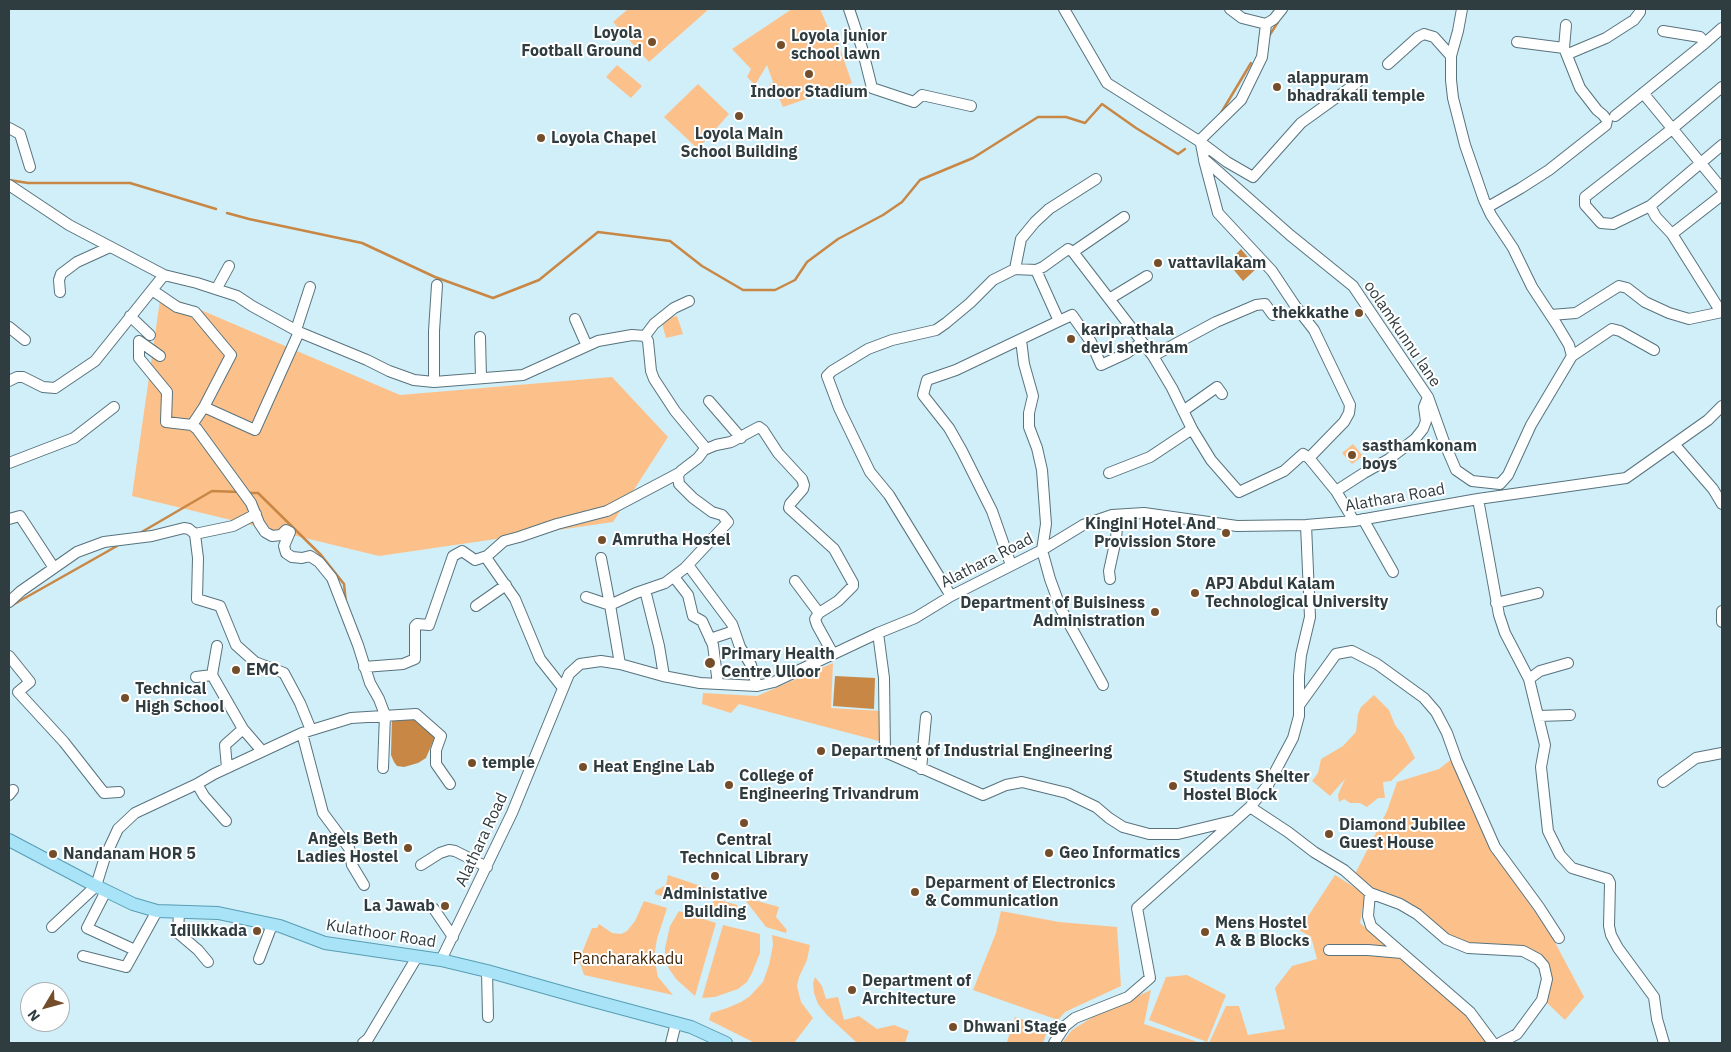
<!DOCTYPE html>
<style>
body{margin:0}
#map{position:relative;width:1731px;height:1052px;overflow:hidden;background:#d0eff9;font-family:"IBM Plex Sans",sans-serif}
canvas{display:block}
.frame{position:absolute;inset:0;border:10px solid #2f3c40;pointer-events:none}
.north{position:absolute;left:20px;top:982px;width:50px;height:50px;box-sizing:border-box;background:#fff;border:1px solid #acb1b3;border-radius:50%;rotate:233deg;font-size:14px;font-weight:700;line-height:20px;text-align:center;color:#2f3c40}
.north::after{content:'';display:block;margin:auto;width:18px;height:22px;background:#744e2a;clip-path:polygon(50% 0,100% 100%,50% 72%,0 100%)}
</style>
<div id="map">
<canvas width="1731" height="1052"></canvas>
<div class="frame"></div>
<div class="north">N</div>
</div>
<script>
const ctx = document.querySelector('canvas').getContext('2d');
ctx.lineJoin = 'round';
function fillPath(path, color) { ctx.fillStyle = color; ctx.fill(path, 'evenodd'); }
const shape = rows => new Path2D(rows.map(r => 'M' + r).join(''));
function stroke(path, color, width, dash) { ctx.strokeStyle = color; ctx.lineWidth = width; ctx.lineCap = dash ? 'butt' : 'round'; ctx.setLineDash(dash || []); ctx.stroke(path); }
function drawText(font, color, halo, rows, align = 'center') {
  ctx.font = font + ' "IBM Plex Sans",sans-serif'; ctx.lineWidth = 4; ctx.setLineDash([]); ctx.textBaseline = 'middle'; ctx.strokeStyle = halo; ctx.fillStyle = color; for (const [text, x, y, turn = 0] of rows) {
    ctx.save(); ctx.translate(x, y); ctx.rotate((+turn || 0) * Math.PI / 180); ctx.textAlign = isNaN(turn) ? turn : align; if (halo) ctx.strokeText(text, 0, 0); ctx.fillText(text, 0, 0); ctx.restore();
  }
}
const green = shape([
 [628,9,709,9,649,62,613,22],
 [792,9,820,9,834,41,837,40,852,83,783,107,778,96,774,97,770,84,773,82,767,65,755,85,747,77,751,69,732,49],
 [617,65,642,86,631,98,606,77],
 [698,84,729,114,698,149,664,117],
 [161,293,400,395,612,377,668,437,613,522,379,556,132,496],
 [677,316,683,334,666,338,661,320],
 [1353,444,1363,456,1352,464,1342,453],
 [833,663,831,708,881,711,879,741,739,704,731,713,702,704,703,693,757,696],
 [1374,695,1389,710,1395,725,1403,735,1415,758,1391,781,1383,782,1385,798,1378,798,1367,807,1360,803,1350,803,1344,799,1339,802,1338,795,1345,779,1330,796,1312,781,1318,773,1321,759,1343,746,1356,732,1358,714,1361,707],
 [1453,758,1493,852,1550,933,1584,997,1565,1020,1545,1001,1546,961,1468,944,1446,934,1372,889,1355,874,1387,811,1397,782,1439,769],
 [668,875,707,888,706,891,676,901,655,894,655,891,666,885],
 [1335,875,1365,894,1360,923,1468,1017,1487,1043,1209,1043,1226,1006,1239,1006,1248,1035,1285,1029,1275,988,1292,966,1317,959,1311,937,1299,930],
 [747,898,779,907,776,917,787,930,786,933,766,927,746,901],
 [716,899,737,905,738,909,737,913,734,915,714,909,713,901],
 [644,901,667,908,657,939,654,957,658,977,673,995,584,975,579,960,592,928,597,928,599,924,612,933,621,934,627,931,635,921],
 [679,911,716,923,695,996,677,980,669,969,665,958,665,948,670,926],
 [1001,911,1059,922,1117,927,1121,986,1065,1012,1058,1020,973,990,996,933],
 [723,925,760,934,760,953,752,973,747,982,738,989,715,997,702,998],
 [772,935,810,945,807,960,799,977,797,986,801,1002,813,1018,794,1043,755,1043,709,1020,711,1013,727,1008,741,1002,750,996,763,982,769,965,773,945],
 [1187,975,1226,995,1207,1042,1149,1020,1166,977],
 [815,977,822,986,826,999,838,997,844,1020,859,1016,877,1029,894,1025,909,1031,905,1043,857,1043,827,1015,818,1004,814,993,813,983],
 [1151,990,1144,1024,1201,1043,1062,1043,1072,1030,1096,1015],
 [1015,1017,1048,1028,1043,1043,1007,1042]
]);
const water = shape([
 [1241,249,1257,268,1243,281,1228,263],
 [835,676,875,678,874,709,833,706],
 [392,717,413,717,436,734,426,758,418,763,404,767,397,766,394,762,391,755]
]);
const stream = shape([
 [1269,36,1278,22],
 [1221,113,1251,63],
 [9,180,28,183,130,183,216,209],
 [227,213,249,219,362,243,435,277,493,298,539,280,598,232,670,241,702,266,743,290,775,290,795,280,807,262,838,239,883,215,902,202,920,180,973,158,1038,117,1066,117,1085,123,1102,104,1136,128,1178,154,1185,149],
 [248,493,258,493,321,555,344,584,346,603],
 [140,533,212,491,240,492],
 [9,607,117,546]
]);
const minor = shape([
 [849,9,862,48,872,88,914,102,922,95,971,106],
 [1064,9,1107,83,1199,141,1241,100,1262,57,1266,24,1242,18,1230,9],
 [1266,24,1274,19,1282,9],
 [1663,31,1700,37,1705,43,1722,28],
 [1517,42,1564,48],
 [1568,54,1606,38,1634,20,1640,12,1640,9],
 [1388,64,1418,37,1424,34,1434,37,1451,56],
 [1722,87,1672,129,1585,197,1585,205,1601,223,1613,224,1650,206,1722,145],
 [1643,93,1722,189],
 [1615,116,1705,43],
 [9,128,20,134,30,167],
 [1199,141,1227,162,1253,177,1301,123,1358,82],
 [1201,144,1204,159,1290,235,1353,286,1428,397,1444,442,1456,470,1472,481,1500,484,1508,475,1531,425,1572,356,1569,345,1557,325,1532,287,1513,248,1491,215,1484,200,1465,145,1453,98,1451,80,1451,56,1458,31,1462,9],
 [1204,160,1218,213,1272,271,1296,307,1314,330,1350,405,1349,413,1344,422,1309,458],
 [9,185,69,225,164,275,197,283,237,296,252,306,299,332,367,360,389,371,414,380,434,382,523,375,598,341,632,335,645,336],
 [1650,206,1656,217,1672,234,1722,195],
 [1488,207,1521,188,1549,170,1606,125,1607,120,1603,115,1597,110,1580,88,1564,48,1566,25],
 [1124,217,1073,252,1153,356,1172,388,1192,429],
 [1672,234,1721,312],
 [1015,269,1021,239,1035,222,1049,209,1096,179],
 [217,288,229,266],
 [152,290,177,307,195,312,231,355,204,407,192,425],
 [60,292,59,280,61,274,77,262,110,247],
 [1109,299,1147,276],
 [1551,315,1576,313,1619,286,1627,288,1645,302,1669,313,1689,319,1722,312],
 [130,316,150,335],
 [575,319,587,346],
 [1059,321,1072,315,1091,342,1101,365,1127,353,1142,342],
 [9,327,25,340],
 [296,330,310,287],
 [645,336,654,324,674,308,689,301],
 [480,337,481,378],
 [1021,340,1024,364,1033,396,1029,413,1029,427,1037,448,1042,470,1046,524,1042,550,1050,579,1061,609,1103,685],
 [160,356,139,341,139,358,167,392,166,422,192,425,197,429,251,503,259,523,265,532,272,536,281,535,286,530,290,532,284,546,286,553,292,557,302,558,310,556,319,562,332,578,358,645,370,683,379,699,385,715,383,768],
 [1153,356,1216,322,1256,305,1265,304,1273,315],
 [1572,356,1612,329,1620,331,1654,350],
 [9,381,17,377,23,377,43,387,55,388,95,361,164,275],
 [434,382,434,331,437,285],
 [709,401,741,438],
 [204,407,255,430,299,332],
 [1183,411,1217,387,1222,394],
 [1674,444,1713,489,1722,504],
 [704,450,716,445,731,442,759,427,763,430,778,453,802,479,804,485,803,489,790,504,789,508,834,549,853,583,853,586,838,601,819,613,815,619,817,625,833,654],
 [9,463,74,438,114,407],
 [1109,473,1150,457,1192,429,1211,460,1239,492,1284,471,1303,454,1309,458,1336,491,1354,521],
 [1336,491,1364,473,1389,459,1415,439,1423,429,1426,421,1424,407,1428,397],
 [1478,499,1499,615,1505,633,1529,679,1545,745,1541,767,1548,831,1560,855,1572,868,1608,879,1610,883,1609,926,1611,935,1618,948,1654,997,1657,1019,1664,1043],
 [9,519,20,516,54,568],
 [1363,519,1393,572],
 [195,534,233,526,256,514],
 [688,565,732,624,740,647,751,665,757,686],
 [1011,565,992,511,962,451,949,428,923,395,927,380,956,370,1059,321,1036,270],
 [674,577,688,595,693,616,702,621,713,645,718,684],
 [1110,579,1109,571,1116,539,1118,515],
 [795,581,819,613],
 [645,590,659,646,664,676],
 [951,596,889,495,870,472,839,408,827,376,832,371,868,349,892,340,936,330,946,323,970,303,993,280,1015,269,1036,270,1043,267,1068,249,1073,252],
 [586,597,610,605,601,558],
 [9,602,21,591,77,552,104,542,152,536,184,528,189,529,195,534,198,558,197,599,220,606,236,645,255,662,284,673,300,703,311,730],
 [1496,603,1538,593],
 [476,606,506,585],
 [1722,611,1722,622],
 [878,633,884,678,885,752,983,795,1006,785,1022,782,1067,793,1096,807,1109,818,1123,827,1149,834,1178,834,1232,821],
 [710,639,734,631],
 [217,646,212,675,243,729,262,751],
 [9,656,30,682,18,692,64,742,104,793,119,792],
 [620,664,610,605,636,593,665,583,685,568,728,522,722,515,712,512,693,498,679,484,678,475,681,471,698,458,704,450,704,446,675,411,654,379,651,371,648,341,645,336],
 [364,667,403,664,415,659,415,626,417,624,429,625,453,556,462,551,475,560,487,556],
 [196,677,212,675],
 [1529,679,1540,671,1568,663],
 [563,688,540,659,515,599,487,559,487,556,504,541,519,537,557,524,607,511,679,473],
 [1300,704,1336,654,1352,651,1377,664,1424,698,1436,712,1447,733,1457,761,1495,847,1539,907,1559,938],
 [1538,716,1570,715],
 [302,733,323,813,349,848,352,865,364,885],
 [227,768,225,745,243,729],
 [921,769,926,717],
 [1663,782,1696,758,1722,753],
 [197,784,204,796,226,821],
 [9,795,13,790],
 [1250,807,1288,832,1314,852,1344,870,1370,893,1400,904,1417,914,1446,939,1468,948,1523,951,1538,959,1544,966,1547,979,1542,1000,1517,1034,1500,1043],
 [421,865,440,853,449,850,455,851,487,867],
 [106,891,87,928,135,950],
 [1370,893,1368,916,1371,926,1470,1012,1493,1043],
 [434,909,453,937],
 [179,912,178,933,198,950,208,962],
 [52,927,96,886,105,857,118,829,135,813,197,784,214,774,302,733,351,718,416,714,441,736,436,750,436,764,450,784],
 [1329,950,1368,950,1402,953],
 [83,956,126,967,157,911],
 [259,959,272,925],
 [441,960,512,813,569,674,580,664,601,661,620,664,663,676,700,683,757,686,774,682,878,633,915,618,951,596,1042,550,1083,525,1112,515,1144,513,1237,526,1306,525,1354,521,1478,499,1626,478,1708,420,1722,406],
 [487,971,488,1017],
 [363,1043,368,1039,417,957],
 [671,1043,676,1023],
 [1054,1043,1065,1026,1075,1018,1128,997,1150,978,1137,908,1250,807,1268,785,1293,738,1299,716,1299,676,1301,655,1310,617,1306,525]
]);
const major = shape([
 [9,840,96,886,133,904,157,911,218,913,280,926,325,943,441,960,487,971,579,997,676,1023,691,1027,726,1043]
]);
const markers = [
 [652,42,5,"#744e2a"],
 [781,45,5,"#744e2a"],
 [809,74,5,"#744e2a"],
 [1277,87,5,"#744e2a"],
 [739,116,5,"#744e2a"],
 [541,138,5,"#744e2a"],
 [1158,263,5,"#744e2a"],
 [1359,313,5,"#744e2a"],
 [1071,339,5,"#744e2a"],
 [1352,455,5,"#744e2a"],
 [1226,533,5,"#744e2a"],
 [602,540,5,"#744e2a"],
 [1195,593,5,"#744e2a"],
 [1155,612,5,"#744e2a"],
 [710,663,6,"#744e2a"],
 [236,670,5,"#744e2a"],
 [125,698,5,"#744e2a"],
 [821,751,5,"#744e2a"],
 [472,763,5,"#744e2a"],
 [583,767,5,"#744e2a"],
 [729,785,5,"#744e2a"],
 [1173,786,5,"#744e2a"],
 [744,823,5,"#744e2a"],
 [1329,834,5,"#744e2a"],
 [408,848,5,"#744e2a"],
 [1049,853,5,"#744e2a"],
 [53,854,5,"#744e2a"],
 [715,876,5,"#744e2a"],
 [915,892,5,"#744e2a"],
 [445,906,5,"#744e2a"],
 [257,931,5,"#744e2a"],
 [1205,932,5,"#744e2a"],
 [852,990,5,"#744e2a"],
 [953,1027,5,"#744e2a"]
];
const poiNames = [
 ["Loyola",642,33,"right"],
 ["Football Ground",642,51,"right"],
 ["Loyola junior",791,36],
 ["school lawn",791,54],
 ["alappuram",1287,78],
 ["bhadrakali temple",1287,96],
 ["Indoor Stadium",809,92,"center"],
 ["Loyola Main",739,134,"center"],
 ["School Building",739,152,"center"],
 ["Loyola Chapel",551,138],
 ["vattavilakam",1168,263],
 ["thekkathe",1349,313,"right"],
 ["kariprathala",1081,330],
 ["devi shethram",1081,348],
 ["sasthamkonam",1362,446],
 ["boys",1362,464],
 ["Kingini Hotel And",1216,524,"right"],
 ["Provission Store",1216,542,"right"],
 ["Amrutha Hostel",612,540],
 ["APJ Abdul Kalam",1205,584],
 ["Technological University",1205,602],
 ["Department of Buisiness",1145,603,"right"],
 ["Administration",1145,621,"right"],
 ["Primary Health",721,654],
 ["Centre Ulloor",721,672],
 ["EMC",246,670],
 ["Technical",135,689],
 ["High School",135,707],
 ["Department of Industrial Engineering",831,751],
 ["temple",482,763],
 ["Heat Engine Lab",593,767],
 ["College of",739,776],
 ["Engineering Trivandrum",739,794],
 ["Students Shelter",1183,777],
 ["Hostel Block",1183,795],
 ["Diamond Jubilee",1339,825],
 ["Guest House",1339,843],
 ["Angels Beth",398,839,"right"],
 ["Ladies Hostel",398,857,"right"],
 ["Central",744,840,"center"],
 ["Technical Library",744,858,"center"],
 ["Geo Informatics",1059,853],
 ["Nandanam HOR 5",63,854],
 ["Deparment of Electronics",925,883],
 ["& Communication",925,901],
 ["Administative",715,894,"center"],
 ["Building",715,912,"center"],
 ["La Jawab",435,906,"right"],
 ["Mens Hostel",1215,923],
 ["A & B Blocks",1215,941],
 ["Idilikkada",247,931,"right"],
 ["Department of",862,981],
 ["Architecture",862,999],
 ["Dhwani Stage",963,1027]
];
const streetNames = [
 ["oolamkunnu lane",1402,334,56],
 ["Alathara Road",1395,498,-10],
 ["Alathara Road",987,561,-27],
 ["Alathara Road",482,840,-65],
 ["Kulathoor Road",381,934,9]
];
const parkNames = [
 ["Pancharakkadu",628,959]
];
fillPath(green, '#fcc18a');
fillPath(water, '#c88745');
stroke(stream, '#c88745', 2.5);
stroke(minor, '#58737d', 12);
stroke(major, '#589db3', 14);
stroke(minor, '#fff', 10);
stroke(major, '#a8e3f7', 12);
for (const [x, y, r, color] of markers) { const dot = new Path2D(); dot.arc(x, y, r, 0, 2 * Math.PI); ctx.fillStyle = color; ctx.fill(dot); stroke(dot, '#fff', 2); }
drawText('bold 16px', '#2f3c40', '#fff', poiNames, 'left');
drawText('16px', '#2f3c40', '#fff', streetNames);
drawText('16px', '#3f2407', '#fff', parkNames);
</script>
